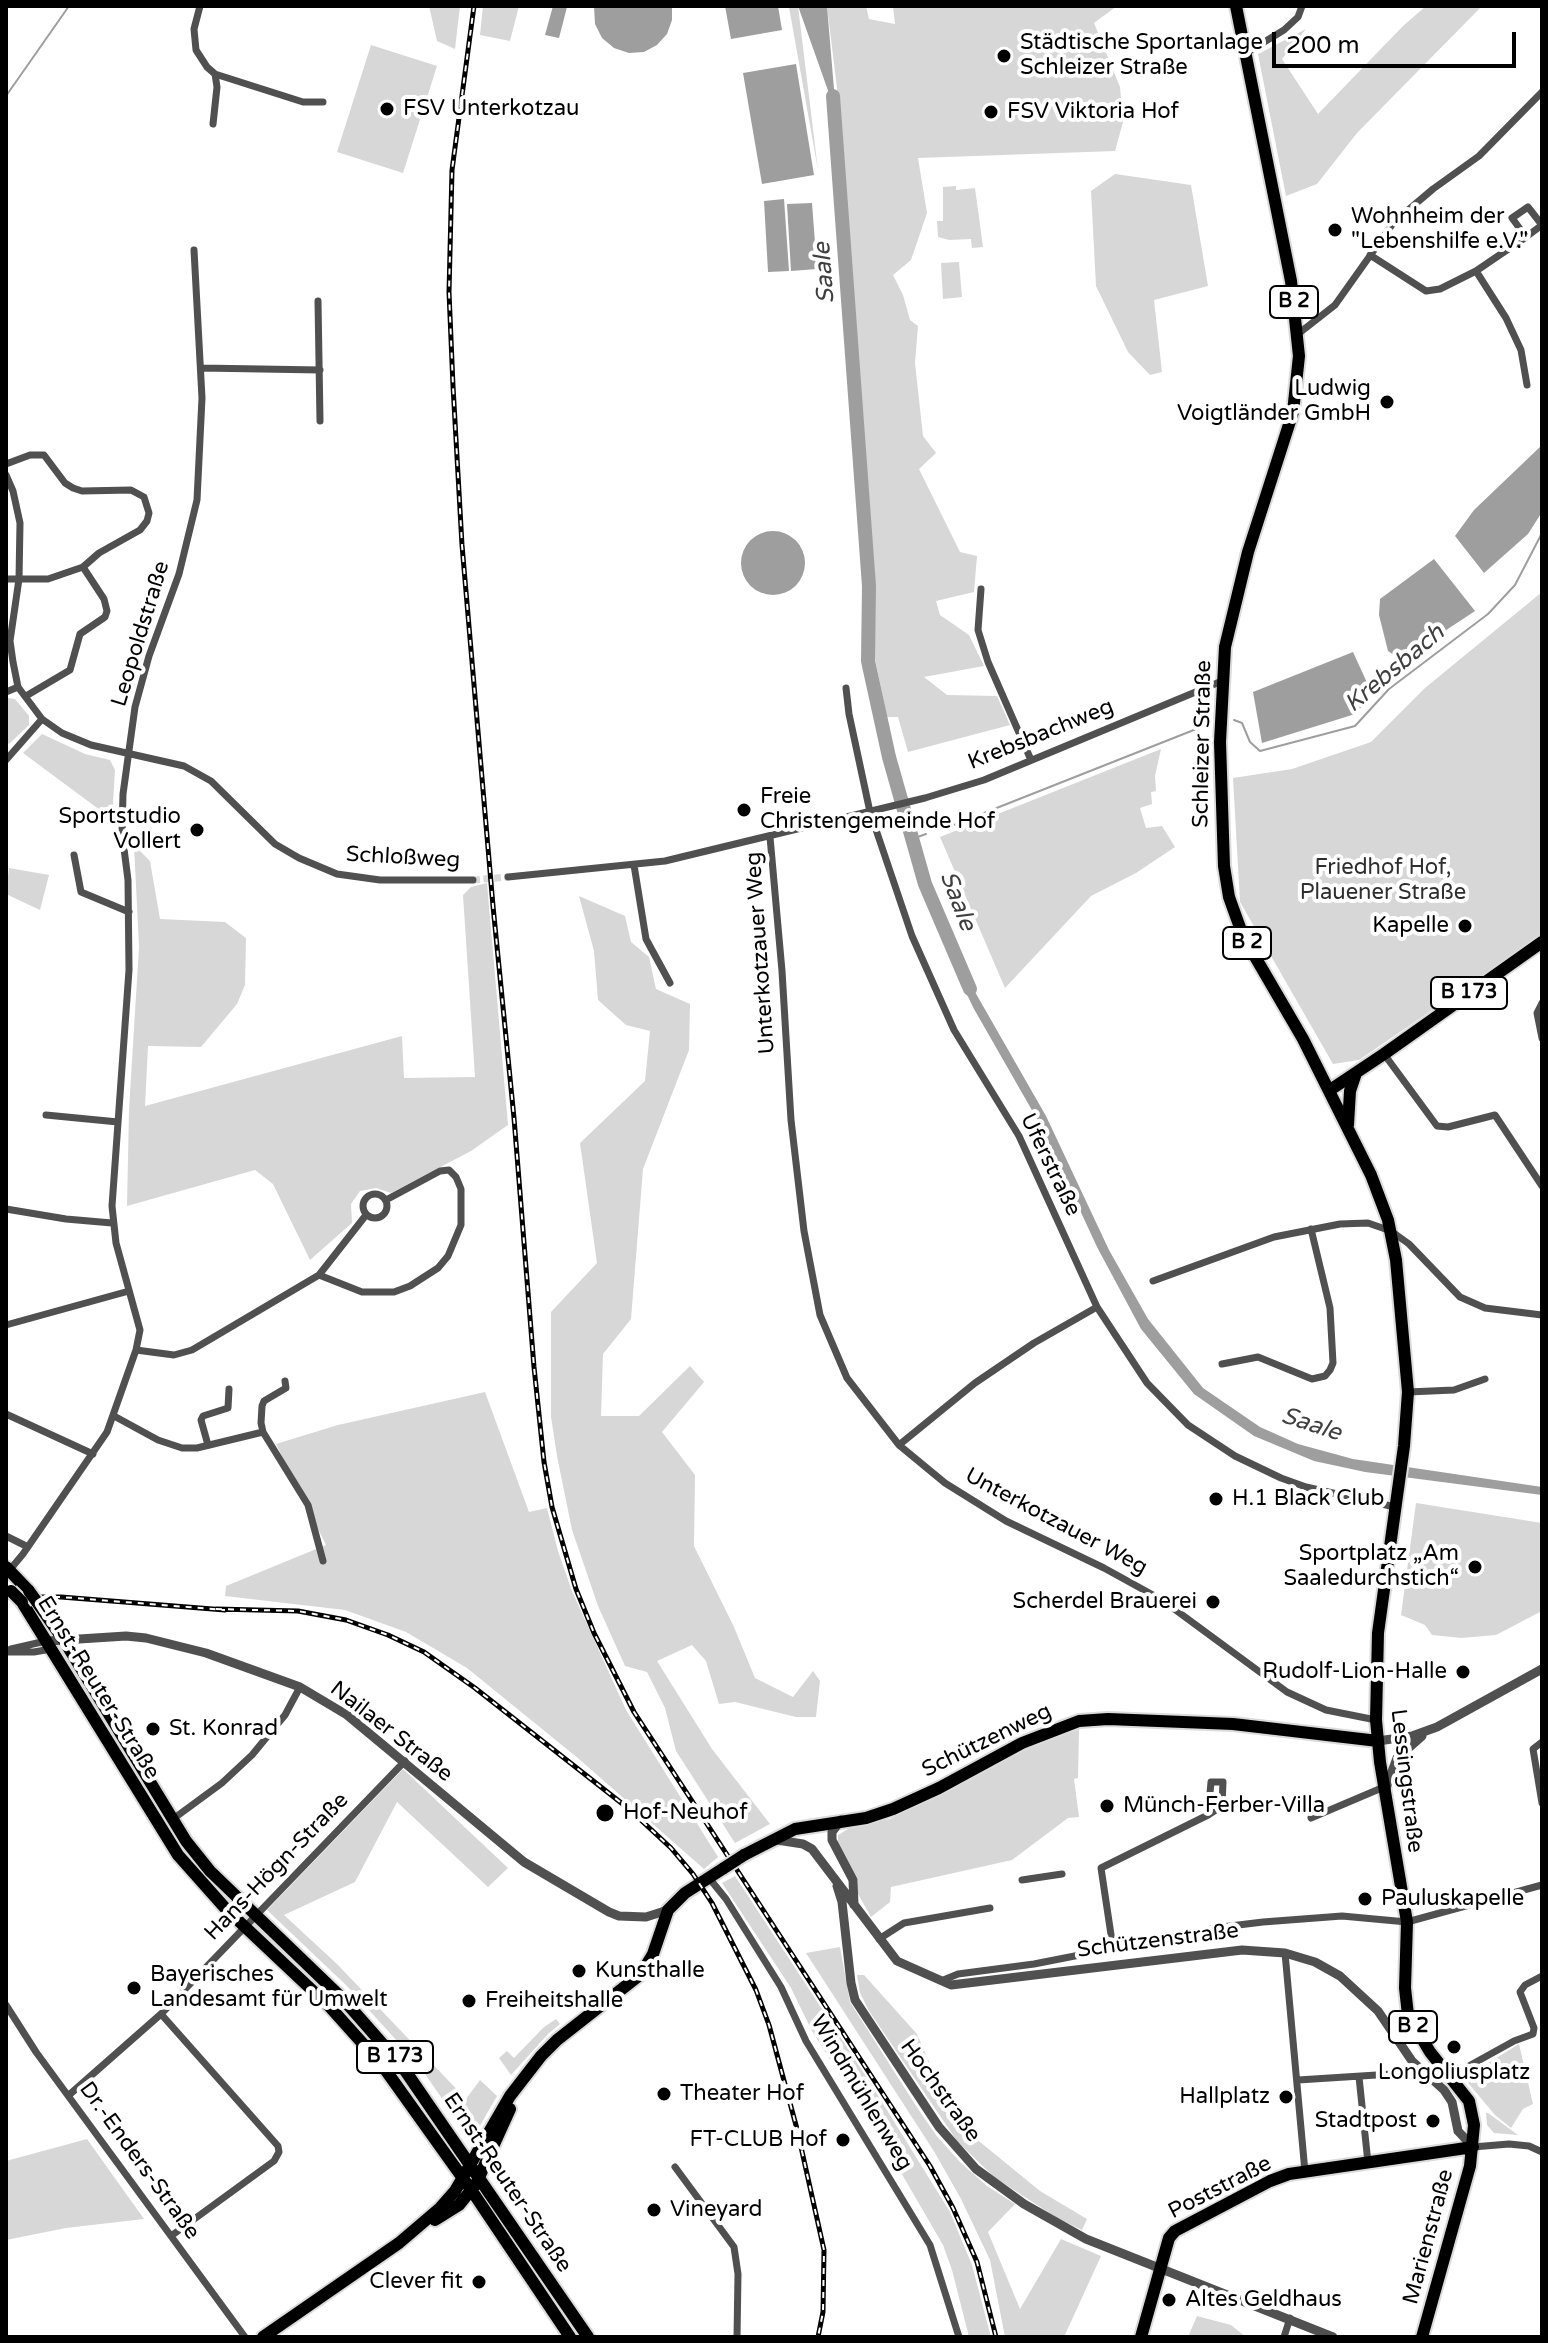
<!DOCTYPE html>
<meta charset="utf-8">
<style>
body{margin:0}
#map{position:relative;width:1548px;height:2343px;overflow:hidden;background:#fff;font-family:"Varela Round",sans-serif}
canvas{display:block}
.frame{position:absolute;inset:0;border:8px solid #000;pointer-events:none}
.scale{position:absolute;left:1272px;top:32px;width:244px;height:36px;box-sizing:border-box;border:4px solid #000;border-top:0;padding-left:10px;font-size:24px;line-height:28px;white-space:nowrap;color:#000;-webkit-text-stroke:6px #fff;paint-order:stroke}
</style>
<div id="map">
<canvas width="1548" height="2343"></canvas>
<div class="frame"></div>
<div class="scale">200 m</div>
</div>
<script>
const ctx = document.querySelector('canvas').getContext('2d');
ctx.lineJoin = 'round';
function fillPath(path, color) { ctx.fillStyle = color; ctx.fill(path, 'evenodd'); }
const shape = rows => new Path2D(rows.map(r => 'M' + r).join(''));
function stroke(path, color, width, dash) { ctx.strokeStyle = color; ctx.lineWidth = width; ctx.lineCap = dash ? 'butt' : 'round'; ctx.setLineDash(dash || []); ctx.stroke(path); }
function drawText(font, color, halo, rows, align = 'center') {
  ctx.font = font + ' "Varela Round",sans-serif'; ctx.lineWidth = 8; ctx.setLineDash([]); ctx.textBaseline = 'middle'; ctx.strokeStyle = halo; ctx.fillStyle = color; for (const [text, x, y, turn = 0] of rows) {
    ctx.save(); ctx.translate(x, y); ctx.rotate((+turn || 0) * Math.PI / 180); ctx.textAlign = isNaN(turn) ? turn : align; if (halo) ctx.strokeText(text, 0, 0); ctx.fillText(text, 0, 0); ctx.restore();
  }
}
const green = shape([
 [429,6,460,6,455,49,437,41],
 [483,6,519,6,510,41,480,35],
 [788,6,798,6,818,170,789,7],
 [827,6,866,6,869,19,895,24,893,6,1117,6,1094,23,1120,87,1123,122,1115,151,918,158,927,213,911,260,893,275,903,295,910,320,918,326,915,363,923,436,936,453,919,469,960,552,977,556,974,592,936,601,940,615,969,635,984,666,924,677,947,695,997,696,1010,725,908,752,898,717,887,717,875,659,875,580,840,113],
 [1426,6,1482,6,1357,133,1317,184,1286,196,1258,54,1306,29,1282,59,1318,114,1403,26],
 [371,45,437,66,403,173,337,152],
 [1115,174,1191,185,1208,286,1154,300,1162,372,1150,375,1128,352,1096,286,1091,191],
 [956,186,956,190,975,188,983,247,972,248,971,239,949,240,938,237,937,221,943,221,943,187],
 [959,262,962,297,943,299,941,263],
 [1542,592,1542,935,1359,1060,1333,1064,1240,902,1233,778,1292,769,1371,742,1425,688],
 [8,698,15,699,29,716,29,725,9,744,6,741],
 [42,734,85,754,110,760,115,770,112,819,23,753],
 [1161,749,1155,776,1156,791,1151,792,1152,804,1140,808,1146,828,1162,826,1175,847,1136,873,1091,896,1005,988,940,837],
 [134,845,150,861,160,919,225,922,246,938,245,985,237,1004,201,1047,148,1046,145,1106,402,1036,404,1078,475,1077,463,895,471,887,487,883,508,1125,471,1151,391,1193,376,1188,360,1191,351,1204,352,1223,310,1260,273,1184,255,1170,127,1206,129,1110,139,947],
 [9,868,49,875,40,910,6,894],
 [579,896,625,916,631,942,649,957,656,989,690,1004,689,1050,643,1169,631,1319,603,1354,601,1416,639,1416,690,1366,704,1382,662,1432,695,1475,694,1546,734,1627,755,1678,793,1697,813,1671,820,1681,816,1717,796,1717,735,1702,719,1704,706,1661,692,1645,657,1661,712,1749,770,1824,735,1843,676,1751,665,1708,647,1672,625,1666,598,1606,582,1559,572,1530,557,1456,551,1417,551,1312,597,1263,580,1143,645,1081,650,1031,626,1025,598,1000,594,951],
 [485,1392,529,1512,547,1508,558,1551,572,1591,626,1710,718,1857,704,1869,579,1759,467,1668,406,1632,345,1610,225,1596,226,1586,326,1545,276,1444,338,1425],
 [1416,1503,1542,1523,1542,1611,1496,1635,1461,1638,1432,1635,1425,1625,1401,1615],
 [1079,1730,1078,1778,1074,1779,1079,1817,1068,1818,1012,1860,891,1887,890,1902,871,1917,858,1894,858,1881,838,1846,838,1835,853,1826,890,1819,1052,1735],
 [403,1769,508,1868,488,1887,397,1802,355,1882,284,1915,337,1964,466,2099,480,2080,497,2096,478,2129,462,2128,419,2065,347,1986,267,1910],
 [735,1876,869,2081,950,2212,972,2265,991,2337,969,2337,952,2270,943,2245,903,2176,812,2031,791,1988,722,1883],
 [840,1947,850,2002,918,2109,936,2135,960,2162,987,2186,1015,2204,988,2232,1020,2309,1061,2239,1101,2256,1064,2337,1005,2337,990,2260,961,2199,935,2153,806,1953],
 [857,1975,864,1975,917,2034,941,2089,966,2126,980,2142,1040,2191,1087,2219,1082,2230,1057,2218,994,2177,957,2141,869,2011,860,1993],
 [556,2019,560,2024,548,2034,511,2075,499,2058,507,2051,514,2058,544,2027],
 [1519,2044,1533,2104,1523,2109,1511,2128,1495,2115,1464,2078],
 [1486,2113,1488,2113,1518,2135,1494,2133,1487,2125],
 [87,2139,144,2219,66,2228,6,2240,6,2161],
 [1197,2316,1231,2325,1246,2337,1188,2337]
]);
const water = shape([
 [553,6,567,7,559,38,545,35],
 [594,6,672,6,672,20,667,34,657,45,644,52,629,53,614,48,602,38,595,24],
 [725,6,778,6,782,30,731,39],
 [798,6,827,6,836,113],
 [796,64,814,175,762,184,743,73],
 [784,199,789,271,768,272,764,201],
 [812,203,817,269,791,271,787,204],
 [1541,446,1542,512,1528,534,1484,573,1455,536,1474,510],
 '741 563a32 32 0 1 1 64 0a32 32 0 1 1-64 0Z',
 [1434,559,1475,611,1401,660,1388,651,1379,615,1380,599],
 [1353,652,1369,687,1364,705,1352,715,1262,743,1253,692],
 [963,971,1046,1116,1109,1250,1148,1319,1203,1388,1260,1427,1298,1444,1353,1459,1542,1487,1542,1495,1365,1472,1314,1461,1254,1436,1194,1394,1141,1329,1097,1247,1041,1126,974,1009,957,974]
]);
const stream = shape([
 [6,96,69,6],
 [1234,720,1242,723,1250,742,1260,751,1355,726,1389,689,1488,614,1515,585,1542,533],
 [946,828,1209,724],
 [912,839,926,834]
]);
const river = shape([
 [833,96,869,586,868,661,889,757,925,884,970,989]
]);
const minorTunnel = shape([
 [473,880,508,877]
]);
const minor = shape([
 [200,6,194,29,196,50,207,67,215,74,303,102,323,102],
 [1246,53,1284,30,1298,17,1302,6],
 [213,124,217,87,215,74],
 [1370,255,1426,291,1440,289,1476,271,1526,237,1542,225,1528,207,1512,218,1526,237],
 [1476,271,1506,318,1521,350,1527,385],
 [318,301,320,421],
 [1298,334,1335,305,1394,222,1433,189,1479,156,1542,92],
 [201,368,320,370],
 [6,464,30,455,44,455,65,483,73,488,82,491,131,490,144,497,149,513,147,521,140,530,99,553,83,567,48,579,6,579],
 [6,475,13,491,20,523,19,579,10,641,13,662,18,687,42,719,62,733,91,745,184,766,211,781,275,844,299,858,337,874,380,880,473,880],
 [981,589,978,630,988,662,1031,760],
 [846,688,849,714,870,812,912,936,954,1030,1019,1136,1097,1307,1147,1383,1188,1425,1235,1456,1281,1478,1306,1487,1395,1507],
 [6,692,18,687],
 [26,696,70,670,80,634,105,617,107,611,104,599,83,567],
 [6,760,42,719],
 [770,837,782,971,791,1120,804,1231,820,1315,847,1378,899,1445,945,1483,1006,1521,1104,1568,1162,1600,1287,1692,1326,1710,1376,1720],
 [74,855,81,892,129,912],
 [634,865,646,939,670,983],
 [508,877,665,861,925,798,984,780,1222,681],
 [1542,1003,1537,1013,1542,1038],
 [1384,1054,1437,1126,1448,1127,1495,1115,1542,1186],
 [46,1115,118,1122],
 '363 1206a12 12 0 1 1 24 0a12 12 0 1 1-24 0Z',
 [6,1209,66,1219,112,1223],
 [319,1275,362,1292,394,1292,410,1286,438,1268,448,1256,461,1225,461,1189,456,1177,449,1170,440,1171,386,1200],
 [1153,1281,1274,1237,1340,1224,1368,1223,1391,1231,1409,1244,1460,1297,1485,1308,1542,1315],
 [6,1325,129,1291],
 [136,1350,174,1355,192,1350,319,1275,366,1215],
 [1222,1364,1258,1357,1312,1379,1325,1376,1330,1370,1333,1363,1330,1308,1311,1229],
 [1408,1392,1454,1390,1485,1379],
 [6,1414,93,1454],
 [114,1416,158,1440,182,1448,197,1448,263,1432,308,1505,323,1561],
 [263,1432,261,1423,262,1406,264,1401,286,1388,285,1381],
 [208,1445,201,1420,203,1416,228,1408,229,1389],
 [899,1445,975,1383,1034,1343,1097,1307],
 [6,1536,28,1547],
 [8,1572,23,1554,107,1432,136,1350,140,1330,116,1243,112,1206,129,970,128,880,122,833,123,794,135,707,149,656,179,574,197,500,202,398,194,250],
 [11,1649,46,1641],
 [6,1652,34,1652,51,1649],
 [1542,1742,1533,1749,1542,1803],
 [1311,1818,1384,1787],
 [173,1819,222,1783,252,1755,285,1715,300,1687],
 [709,1878,726,1899,781,1987,806,2041,930,2245,959,2337],
 [1022,1880,1062,1874],
 [879,1939,904,1923,990,1908],
 [1113,1948,1101,1868,1208,1815,1219,1808,1222,1805,1223,1782,1211,1782,1208,1815],
 [1285,1953,1305,2172],
 [941,1981,958,1974,1034,1964,1222,1927,1263,1922,1342,1916,1407,1922,1542,1885],
 [6,2005,36,2052,245,2337],
 [161,2014,278,2146,279,2152,274,2161,171,2236],
 [1359,2077,1368,2163],
 [1449,2077,1514,2041,1533,2034,1534,2028,1520,1992,1525,1985,1542,1976],
 [1298,2080,1408,2073,1417,2067],
 [69,2095,161,2014,405,1761],
 [1473,2147,1509,2144,1529,2146,1542,2152],
 [675,2167,734,2247,738,2274,737,2337],
 [1284,2337,1290,2318]
]);
const tertiary = shape([
 [48,1641,126,1636,146,1638,206,1653,300,1687,347,1715,524,1862,609,1912,619,1916,646,1917,668,1910],
 [1378,1741,1412,1736,1437,1727,1542,1669],
 [1386,1788,1397,1758,1422,1736],
 [841,1820,832,1832,832,1840,853,1880,854,1905],
 [777,1840,803,1844,812,1849,897,1961,951,1985,1242,1950,1285,1953,1315,1962,1340,1976,1378,2011,1412,2061,1444,2090,1452,2102,1458,2131,1473,2147],
 [837,1886,842,1902,851,1983,855,2000,939,2127,976,2169,1024,2204,1086,2239,1333,2337]
]);
const primary = shape([
 [1236,6,1291,281,1299,356,1293,412,1248,552,1225,647,1220,742,1224,866,1229,897,1243,936,1303,1039,1371,1175,1388,1220,1396,1260,1408,1392,1404,1446,1378,1633,1376,1720,1380,1762,1407,1922,1405,1988,1408,2015,1430,2052,1469,2101,1474,2125,1470,2166,1422,2337],
 [1330,1090,1384,1054,1542,942],
 [1348,1125,1350,1091,1356,1073],
 [6,1567,29,1591],
 [22,1602,178,1855,226,1909,330,2007,382,2065,472,2191,570,2337],
 [37,1602,65,1642,186,1841,210,1871,343,1999,402,2066,588,2337],
 [744,1855,795,1829,866,1818,893,1809,939,1788,1022,1743,1079,1721,1108,1719,1233,1724,1378,1741],
 [435,2220,459,2205,476,2184,510,2109],
 [263,2337,399,2243,440,2208,455,2191,510,2096,541,2056,557,2040,641,1974,653,1954,668,1910,685,1893,724,1868],
 [1141,2337,1169,2238,1175,2231,1270,2181,1289,2174,1473,2147]
]);
const rail = shape([
 [474,6,452,170,449,292,453,386,462,545,493,906,514,1118,534,1367,544,1462,552,1507,576,1589,594,1633,634,1712,930,2166,953,2208,977,2262,996,2337],
 [6,1597,61,1597,225,1610],
 [216,1609,298,1611,346,1620,388,1635,424,1652,475,1688,629,1809,671,1848,693,1874,712,1903,756,1990,769,2025,797,2129,824,2250,823,2312,818,2337]
]);
const primaryBridge = shape([
 [11,1591,22,1602],
 [29,1591,37,1602],
 [724,1868,744,1855]
]);
const markers = [
 [1004,56,8,"#000"],
 [387,109,8,"#000"],
 [991,112,8,"#000"],
 [1335,230,8,"#000"],
 [1387,402,8,"#000"],
 [744,810,8,"#000"],
 [197,830,8,"#000"],
 [1465,926,8,"#000"],
 [1216,1499,8,"#000"],
 [1475,1567,8,"#000"],
 [1213,1602,8,"#000"],
 [1463,1672,8,"#000"],
 [153,1729,8,"#000"],
 [1107,1806,8,"#000"],
 [605,1813,10,"#000"],
 [1365,1899,8,"#000"],
 [579,1971,8,"#000"],
 [134,1988,8,"#000"],
 [469,2001,8,"#000"],
 [1454,2047,8,"#000"],
 [664,2094,8,"#000"],
 [1286,2097,8,"#000"],
 [1433,2121,8,"#000"],
 [843,2140,8,"#000"],
 [654,2210,8,"#000"],
 [479,2282,8,"#000"],
 [1169,2300,8,"#000"]
];
const shields = [
 [1294,302,48],
 [1247,943,48],
 [1469,993,76],
 [1413,2027,48],
 [395,2057,76]
];
const shieldNames = [
 ["B 2",1294,302],
 ["B 2",1247,943],
 ["B 173",1469,993],
 ["B 2",1413,2027],
 ["B 173",395,2057]
];
const poiNames = [
 ["Städtische Sportanlage",1020,43],
 ["Schleizer Straße",1020,68],
 ["FSV Unterkotzau",403,109],
 ["FSV Viktoria Hof",1007,112],
 ["Wohnheim der",1351,217],
 ["\"Lebenshilfe e.V.\"",1351,242],
 ["Ludwig",1371,389,"right"],
 ["Voigtländer GmbH",1371,414,"right"],
 ["Freie",760,797],
 ["Christengemeinde Hof",760,822],
 ["Sportstudio",181,817,"right"],
 ["Vollert",181,842,"right"],
 ["Kapelle",1449,926,"right"],
 ["H.1 Black Club",1232,1499],
 ["Sportplatz „Am",1459,1554,"right"],
 ["Saaledurchstich“",1459,1579,"right"],
 ["Scherdel Brauerei",1197,1602,"right"],
 ["Rudolf-Lion-Halle",1447,1672,"right"],
 ["St. Konrad",169,1729],
 ["Münch-Ferber-Villa",1123,1806],
 ["Hof-Neuhof",623,1813],
 ["Pauluskapelle",1381,1899],
 ["Kunsthalle",595,1971],
 ["Bayerisches",150,1975],
 ["Landesamt für Umwelt",150,2000],
 ["Freiheitshalle",485,2001],
 ["Longoliusplatz",1454,2073,"center"],
 ["Theater Hof",680,2094],
 ["Hallplatz",1270,2097,"right"],
 ["Stadtpost",1417,2121,"right"],
 ["FT-CLUB Hof",827,2140,"right"],
 ["Vineyard",670,2210],
 ["Clever fit",463,2282,"right"],
 ["Altes Geldhaus",1185,2300]
];
const streetNames = [
 ["Leopoldstraße",141,634,-73],
 ["Krebsbachweg",1041,735,-22],
 ["Schleizer Straße",1203,744,-89],
 ["Schloßweg",403,858,3],
 ["Unterkotzauer Weg",761,953,-94],
 ["Uferstraße",1050,1165,64],
 ["Unterkotzauer Weg",1056,1522,28],
 ["Ernst-Reuter-Straße",98,1688,58],
 ["Nailaer Straße",391,1732,38],
 ["Schützenweg",987,1741,-26],
 ["Lessingstraße",1406,1781,83],
 ["Hans-Högn-Straße",277,1867,-46],
 ["Schützenstraße",1158,1941,-7],
 ["Hochstraße",940,2091,54],
 ["Windmühlenweg",861,2093,59],
 ["Dr.-Enders-Straße",139,2161,54],
 ["Ernst-Reuter-Straße",507,2183,56],
 ["Poststraße",1220,2188,-27],
 ["Marienstraße",1429,2237,-75]
];
const parkNames = [
 ["Friedhof Hof,",1383,868],
 ["Plauener Straße",1383,893]
];
const waterNames = [
 ["Saale",825,273,-94],
 ["Krebsbach",1395,669,-40],
 ["Saale",957,901,69],
 ["Saale",1311,1425,18]
];
fillPath(green, '#d7d7d7');
fillPath(water, '#9e9e9e');
stroke(stream, '#9e9e9e', 2);
stroke(river, '#9e9e9e', 14);
stroke(minorTunnel, '#d9d9d9', 7, [7, 3.5]);
stroke(primary, '#dbdbdb', 16);
stroke(minor, '#505050', 7);
stroke(tertiary, '#505050', 9);
stroke(primary, '#000', 12);
stroke(rail, '#000', 5);
stroke(rail, '#fff', 2, [6]);
stroke(primaryBridge, '#dbdbdb', 16, []);
stroke(primaryBridge, '#000', 12);
for (const [x, y, r, color] of markers) { const dot = new Path2D(); dot.arc(x, y, r, 0, 2 * Math.PI); ctx.fillStyle = color; ctx.fill(dot); stroke(dot, '#fff', 3); }
for (const [x, y, w] of shields) { const box = new Path2D(); box.roundRect(x - w / 2, y - 16, w, 32, 6); ctx.fillStyle = '#fff'; ctx.fill(box); stroke(box, '#000', 2); }
drawText('bold 20px', '#000', null, shieldNames);
drawText('22px', '#000', '#fff', poiNames, 'left');
drawText('22px', '#000', '#fff', streetNames);
drawText('22px', '#2e2e2e', '#fff', parkNames);
drawText('italic 24px', '#3f3f3f', '#fff', waterNames);
</script>
